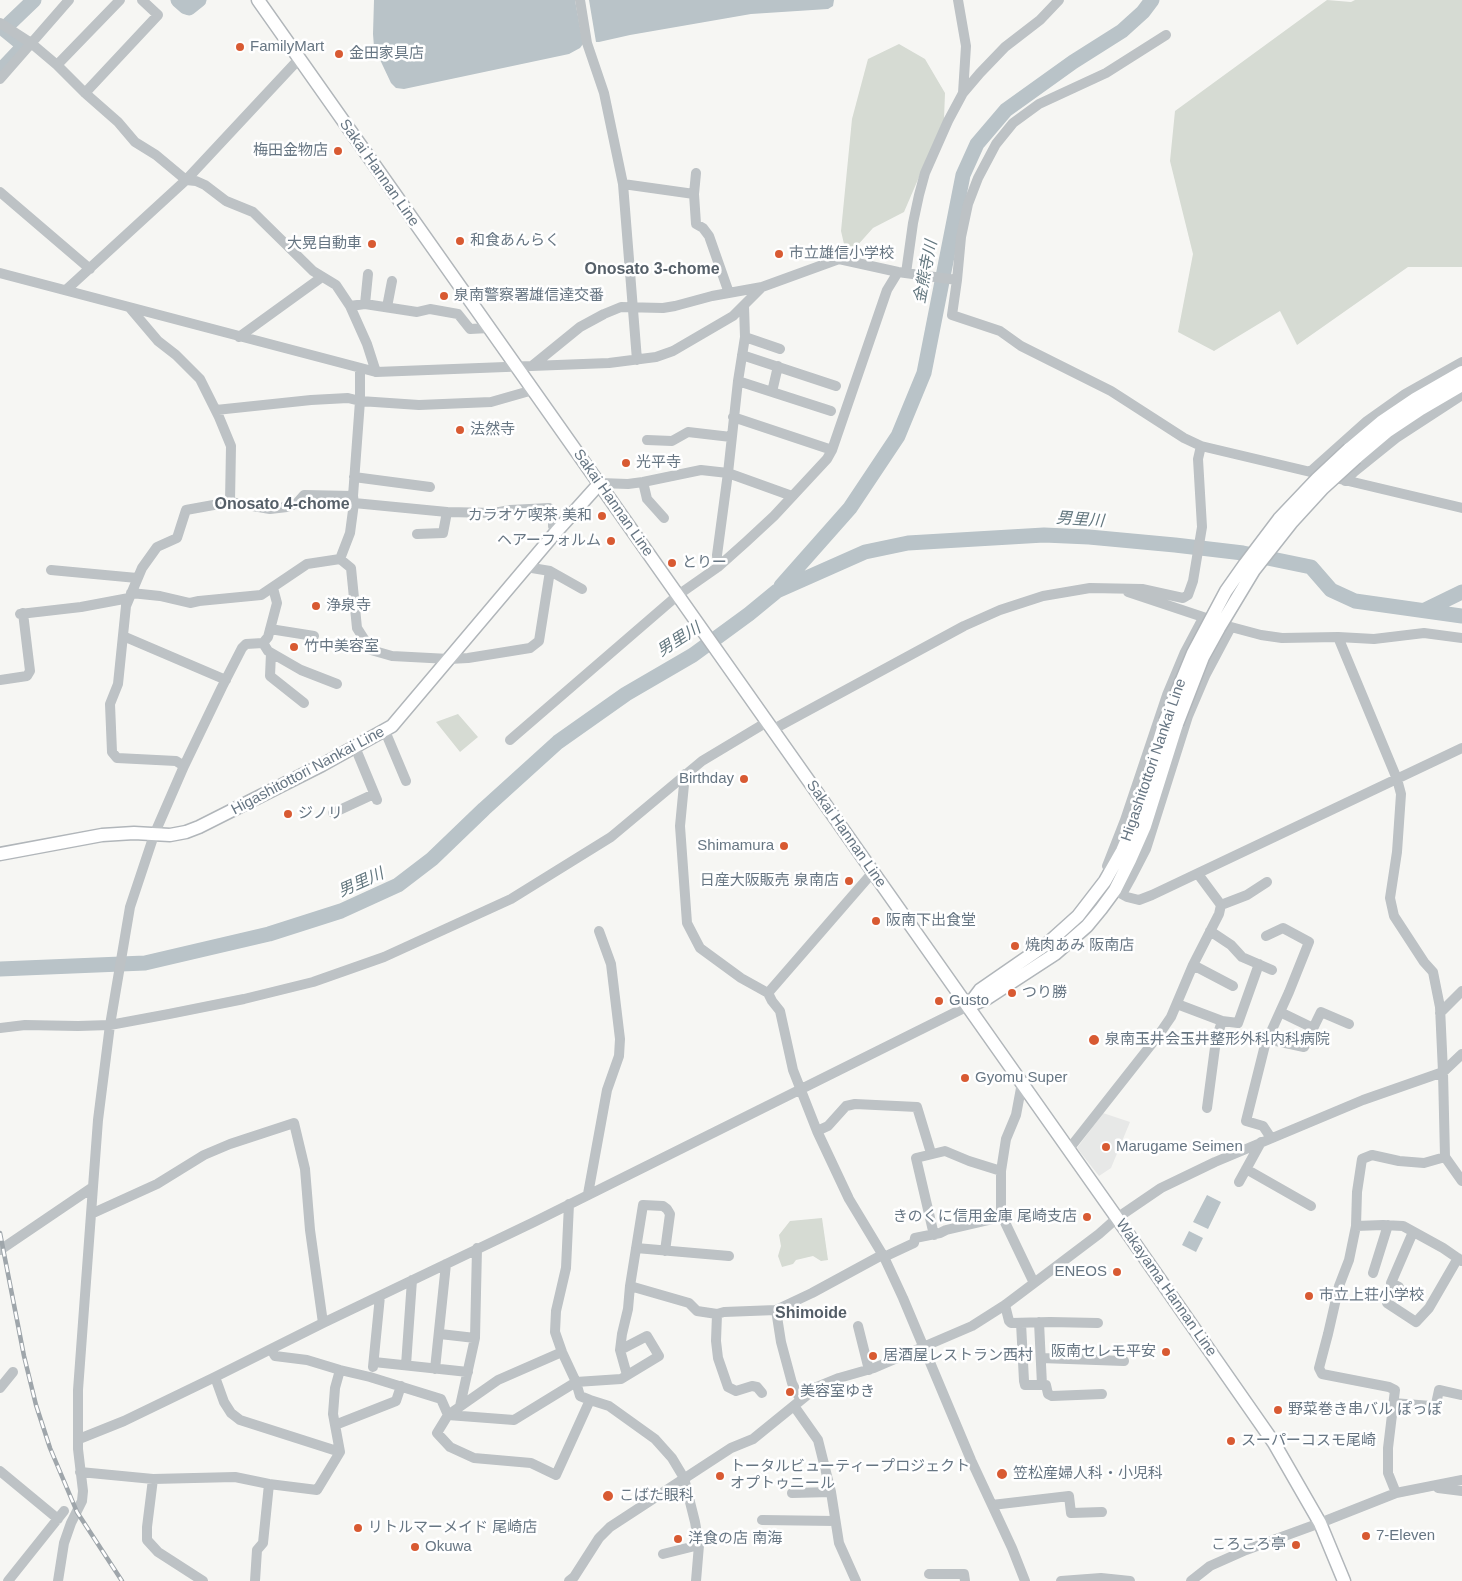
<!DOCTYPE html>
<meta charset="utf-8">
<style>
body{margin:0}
canvas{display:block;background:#f6f6f3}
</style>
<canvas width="1462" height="1581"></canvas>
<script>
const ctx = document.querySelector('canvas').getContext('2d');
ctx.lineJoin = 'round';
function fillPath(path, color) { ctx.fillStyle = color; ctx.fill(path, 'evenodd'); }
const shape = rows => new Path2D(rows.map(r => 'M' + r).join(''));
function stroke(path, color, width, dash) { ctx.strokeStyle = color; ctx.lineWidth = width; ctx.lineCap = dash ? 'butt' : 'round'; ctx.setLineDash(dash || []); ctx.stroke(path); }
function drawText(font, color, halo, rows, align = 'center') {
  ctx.font = font + ' Helvetica,"Noto Sans JP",sans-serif'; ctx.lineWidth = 5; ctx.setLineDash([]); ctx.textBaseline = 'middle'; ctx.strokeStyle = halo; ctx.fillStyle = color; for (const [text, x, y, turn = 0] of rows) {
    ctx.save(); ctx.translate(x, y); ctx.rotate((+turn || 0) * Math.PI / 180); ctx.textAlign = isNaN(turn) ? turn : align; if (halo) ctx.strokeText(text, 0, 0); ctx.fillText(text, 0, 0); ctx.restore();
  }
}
const built = shape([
 [1103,1113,1130,1122,1111,1168,1099,1176,1077,1148]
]);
const green = shape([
 [1327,0,1351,2,1355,0,1462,0,1462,267,1408,267,1297,345,1280,311,1214,351,1178,332,1193,254,1170,161,1175,111],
 [899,44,925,59,945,93,944,119,904,212,873,228,847,257,841,231,852,119,868,59],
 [458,714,478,737,460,752,436,722],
 [822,1218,828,1260,821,1261,813,1256,796,1260,793,1264,782,1267,778,1256,781,1246,779,1235,790,1221]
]);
const water = shape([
 [374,0,575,0,583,44,580,48,569,54,404,89,396,88,391,83,374,47,373,34],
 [589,0,834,0,833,6,828,9,751,14,630,35,599,42,596,42],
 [1207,1195,1221,1202,1208,1229,1193,1222],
 [1189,1231,1203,1238,1196,1252,1182,1245]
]);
const river = shape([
 [178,0,186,7,189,8,199,0],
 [0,71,22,48,22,44,6,31,9,24,34,0],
 [781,586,850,508,898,436,924,373,963,175,977,144,1006,110,1073,62,1122,31,1143,12,1152,0],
 [1425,610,1462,592],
 [0,969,145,963,269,934,341,911,398,885,432,859,484,809,558,742,626,694,693,655,749,614,777,591,865,552,908,543,1044,535,1089,537,1175,545,1243,553,1311,567,1331,590,1355,601,1462,616]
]);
const minor = shape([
 [580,0,587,43,604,93,623,184,637,360],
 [958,0,966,46,963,93],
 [0,23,31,43,57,65,85,93,118,122,135,142,156,155,186,180,196,181,205,185,226,201,253,212,313,271,336,285,350,306,367,344,376,372],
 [57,65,120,0],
 [0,79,69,0],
 [85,93,158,15,142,0],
 [696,173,694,194,696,224,703,228,709,236,729,293],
 [623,184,694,194],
 [0,192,90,269],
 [0,273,376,372,609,363,656,357,673,351,733,316,762,287,839,259,898,272,957,280,952,315,1000,331,1021,346,1111,391,1184,438,1201,446,1462,508],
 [906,273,913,223,919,195,925,173,948,121,963,93,980,73,1005,47,1040,20,1059,0],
 [957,280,961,237,968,204,978,178,996,144,1013,123,1039,104,1106,73,1166,35],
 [66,290,186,180,299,59],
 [365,304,368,274],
 [350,306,365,304,417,312,430,309,458,314,470,329,489,328],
 [387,307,392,281],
 [130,308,158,341,176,355,200,379,219,417,231,446,230,502,186,510,177,538,157,547,142,568,126,606,118,684,110,704,112,752,117,758,176,761,184,766],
 [239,337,322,277],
 [745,337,780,349],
 [742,355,836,386],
 [532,366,580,327,604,314,621,307,663,308,675,306,712,296,762,287],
 [738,381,831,411],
 [772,392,778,366],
 [216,410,311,400,348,398,360,401,419,405,491,402,533,390],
 [733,417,832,450],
 [647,440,672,441,688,432,731,437],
 [1310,472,1367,421,1405,394,1462,362],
 [354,477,430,487],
 [1345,481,1355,471,1396,438,1462,395],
 [643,482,647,499,664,518],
 [600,483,628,484,643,482,701,470,728,473,792,496],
 [230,502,270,509,287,507,297,503,304,495,353,496],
 [354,503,447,512],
 [417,534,443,533,447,512,494,513,510,510,549,508,553,512,553,526,556,532],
 [340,559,350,533,354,503,353,496,360,401,360,368],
 [526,567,550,571,582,589],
 [718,567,717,555,728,473,738,381,745,337,744,306],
 [51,570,137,578],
 [1128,592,1209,619],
 [131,593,160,596,190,603,199,601,261,595,307,564,340,559,351,568,357,628,371,650,392,656,449,659,468,658,530,648,539,641,550,571],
 [20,614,81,607,129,598],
 [270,629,314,636],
 [123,636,226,680],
 [1338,637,1397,779,1401,794,1397,852,1390,898,1394,916,1424,962,1433,972,1440,1007,1443,1072,1445,1157,1462,1181],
 [263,643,268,651,301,670,337,684],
 [271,653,270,676,304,703],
 [0,680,27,676,30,671,23,613],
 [772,730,964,626,1000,610,1043,596,1090,588,1142,589,1183,598,1188,595,1193,581,1202,527,1198,459,1201,446],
 [385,731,406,781],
 [510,740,678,595,718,567,746,542,774,516,827,459,832,450,887,290,898,272],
 [355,747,377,800],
 [685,774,680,826,687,923,700,948,741,978,768,993,772,1001,780,1011,793,1070,817,1131,849,1199,884,1257,903,1298,971,1460,1012,1548,1025,1581],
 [333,813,374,794],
 [1107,866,1125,820,1167,695,1185,652,1203,618],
 [1118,892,1127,897,1139,900,1152,895,1462,748],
 [1122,894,1132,876,1146,849,1188,716,1205,676,1231,627,1261,635,1282,638,1338,637,1374,639,1424,633,1462,638],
 [1221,905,1247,895,1267,882],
 [1210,931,1231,945,1242,957,1272,970],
 [1266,936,1283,928,1309,942,1289,992,1265,1045,1246,1121,1263,1126,1271,1138],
 [1193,965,1233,986],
 [768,993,873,872],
 [1177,1004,1222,1021,1238,1023,1259,964],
 [1280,1012,1313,1028],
 [1440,1013,1462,991],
 [0,1028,25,1025,78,1026,110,1025,169,1014,244,999,313,982,384,957,511,899,611,837,702,761,767,722],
 [1267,1039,1304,1047,1321,1012,1349,1024],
 [1022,1083,1016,1115,1006,1139,1001,1171,1001,1214,1034,1283],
 [1207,1108,1216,1040,1222,1021],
 [817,1131,828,1126,846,1106,855,1104,917,1107,931,1153],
 [1069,1149,1158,1036,1171,1017,1193,965,1219,914,1221,905,1198,874],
 [1246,1169,1311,1206],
 [1239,1182,1261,1142],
 [588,1194,607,1090,619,1056,620,1039,611,964,599,931],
 [569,1204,566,1268,556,1311,555,1332,562,1352,576,1382,580,1396,590,1400,609,1406,655,1439,672,1458,684,1478,695,1522,699,1545,696,1581],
 [91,1214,157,1184,204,1155,230,1144,294,1123,305,1169,310,1230,323,1323],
 [1356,1226,1383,1225,1403,1226,1443,1248,1462,1261],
 [934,1235,916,1158,945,1151,969,1161,1001,1171],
 [636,1248,729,1256],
 [0,1250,93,1187],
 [884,1257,914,1243,915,1238,940,1233,946,1230,1002,1217],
 [1373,1273,1388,1225],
 [630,1286,689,1303,697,1311,717,1314,724,1312,776,1310,812,1293,882,1255],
 [1399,1287,1391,1283,1413,1232],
 [1387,1303,1416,1322,1429,1308,1458,1258],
 [1005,1305,1009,1321,1011,1323,1050,1322,1098,1323],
 [776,1310,781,1342,792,1383,800,1399],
 [717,1314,716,1341,718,1358,728,1387,736,1391,752,1386,757,1387,762,1393],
 [1039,1322,1042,1385],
 [1021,1323,1024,1381,1025,1385,1046,1385,1048,1394,1052,1396,1102,1394],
 [858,1326,869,1370],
 [440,1334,475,1338],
 [271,1349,275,1356,307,1360,340,1370,370,1377,441,1399,448,1415,514,1420,576,1382,621,1379,659,1356,647,1336,620,1350,627,1375],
 [620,1350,622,1334,628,1309,630,1286,643,1205,663,1206,667,1209,670,1214,665,1251],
 [562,1352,498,1380,448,1415,437,1433,450,1447,474,1458,531,1463,556,1475,590,1400],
 [1041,1358,1124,1361],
 [374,1362,468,1372],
 [406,1365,412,1280],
 [373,1367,380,1296],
 [435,1369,446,1264],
 [215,1377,224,1402,231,1413,240,1420,340,1452],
 [0,1388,13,1372],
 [1393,1403,1431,1406,1436,1404,1439,1390,1462,1395],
 [460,1406,475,1338,477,1248],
 [794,1406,818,1440,831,1492,839,1543,856,1581],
 [335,1425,396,1401,401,1386],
 [79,1439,124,1421,215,1377,323,1323,534,1222,968,1006],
 [0,1471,58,1519],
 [80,1472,153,1479,235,1477,269,1484,317,1490,340,1452,333,1414,335,1388,340,1370],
 [153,1479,147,1527,147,1540,158,1552,203,1581],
 [1438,1488,1462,1491],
 [792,1493,831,1492],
 [1396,1493,1388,1473,1388,1448,1395,1390,1389,1387,1322,1374,1319,1368,1328,1334,1339,1286,1349,1260,1356,1226,1357,1192,1362,1159,1372,1155,1399,1161,1424,1163,1445,1157],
 [992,1505,1069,1496,1071,1513,1102,1512],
 [762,1520,835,1521],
 [663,1554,699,1545],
 [929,1574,964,1574,965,1581],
 [8,1581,64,1511],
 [58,1581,64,1543,71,1523,82,1501,83,1491,78,1449,78,1390,93,1187,98,1120,110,1025,130,907,154,835,184,766,222,687,242,648,246,644,263,643,268,637,277,603,273,588],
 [255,1581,257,1550,263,1543,269,1484],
 [569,1581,574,1577,599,1538,610,1527,731,1448,753,1439,817,1387,839,1378,874,1368,972,1326,1005,1305,1099,1234,1117,1218,1161,1188,1215,1162,1363,1100,1443,1072,1462,1054],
 [1061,1581,1101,1578,1130,1581],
 [1191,1581,1210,1566,1246,1550,1320,1523,1396,1493,1462,1480]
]);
const major = shape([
 [258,0,1117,1218,1274,1443,1320,1523,1344,1581],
 [1349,449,1381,422,1415,399,1462,372],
 [1356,458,1388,431,1421,409,1462,385],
 [0,854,102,835,134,833,170,835,186,832,199,827,322,765,392,726,556,532,600,483],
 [968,1006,986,999,1055,954,1087,926,1101,909,1115,890,1130,860,1145,826,1177,724],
 [968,1006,980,990,1048,943,1078,916,1105,881,1122,851,1135,821,1165,721]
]);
const rail = shape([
 [0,1233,24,1356,36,1405,50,1448,77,1512,122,1581]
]);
const majorBridge = shape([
 [1165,721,1193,653,1226,591,1245,564,1279,519,1317,479,1349,449],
 [1177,724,1203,657,1219,628,1254,570,1291,523,1323,488,1356,458]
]);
const markers = [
 [240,47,5,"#d85a32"],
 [339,54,5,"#d85a32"],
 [338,151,5,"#d85a32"],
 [460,241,5,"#d85a32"],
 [372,244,5,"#d85a32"],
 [779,254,5,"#d85a32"],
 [444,296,5,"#d85a32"],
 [460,430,5,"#d85a32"],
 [626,463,5,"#d85a32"],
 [602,516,5,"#d85a32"],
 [611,541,5,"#d85a32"],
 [672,563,5,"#d85a32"],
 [316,606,5,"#d85a32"],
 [294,647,5,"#d85a32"],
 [744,779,5,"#d85a32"],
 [288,814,5,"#d85a32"],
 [784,846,5,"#d85a32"],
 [849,881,5,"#d85a32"],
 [876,921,5,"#d85a32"],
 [1015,946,5,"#d85a32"],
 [1012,993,5,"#d85a32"],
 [939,1001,5,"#d85a32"],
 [1094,1040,6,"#d85a32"],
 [965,1078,5,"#d85a32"],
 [1106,1147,5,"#d85a32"],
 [1087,1217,5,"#d85a32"],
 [1117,1272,5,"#d85a32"],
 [1309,1296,5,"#d85a32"],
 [1166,1352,5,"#d85a32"],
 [873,1356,5,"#d85a32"],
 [790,1392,5,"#d85a32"],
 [1278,1410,5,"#d85a32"],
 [1231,1441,5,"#d85a32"],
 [1002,1474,6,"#d85a32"],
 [720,1476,5,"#d85a32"],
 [608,1496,6,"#d85a32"],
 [358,1528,5,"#d85a32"],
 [1366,1536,5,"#d85a32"],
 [678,1539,5,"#d85a32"],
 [1296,1545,5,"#d85a32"],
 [415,1547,5,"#d85a32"]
];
const poiNames = [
 ["FamilyMart",250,47],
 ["金田家具店",349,54],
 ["梅田金物店",328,151,"right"],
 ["和食あんらく",470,241],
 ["大晃自動車",362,244,"right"],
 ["市立雄信小学校",789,254],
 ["泉南警察署雄信達交番",454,296],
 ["法然寺",470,430],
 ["光平寺",636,463],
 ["カラオケ喫茶 美和",592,516,"right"],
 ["ヘアーフォルム",601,541,"right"],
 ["とりー",682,563],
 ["浄泉寺",326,606],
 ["竹中美容室",304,647],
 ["Birthday",734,779,"right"],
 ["ジノリ",298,814],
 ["Shimamura",774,846,"right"],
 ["日産大阪販売 泉南店",839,881,"right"],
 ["阪南下出食堂",886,921],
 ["焼肉あみ 阪南店",1025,946],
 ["つり勝",1022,993],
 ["Gusto",949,1001],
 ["泉南玉井会玉井整形外科内科病院",1105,1040],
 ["Gyomu Super",975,1078],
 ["Marugame Seimen",1116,1147],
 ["きのくに信用金庫 尾崎支店",1077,1217,"right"],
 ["ENEOS",1107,1272,"right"],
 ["市立上荘小学校",1319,1296],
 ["阪南セレモ平安",1156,1352,"right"],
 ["居酒屋レストラン西村",883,1356],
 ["美容室ゆき",800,1392],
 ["野菜巻き串バル ぽっぽ",1288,1410],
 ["スーパーコスモ尾崎",1241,1441],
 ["トータルビューティープロジェクト",730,1467],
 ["オプトゥニール",730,1484],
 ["笠松産婦人科・小児科",1013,1474],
 ["こばた眼科",619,1496],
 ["リトルマーメイド 尾崎店",368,1528],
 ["7-Eleven",1376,1536],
 ["洋食の店 南海",688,1539],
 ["ころころ亭",1286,1545,"right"],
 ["Okuwa",425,1547]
];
const streetNames = [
 ["Sakai Hannan Line",379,173,55],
 ["Sakai Hannan Line",613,503,55],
 ["Higashitottori Nankai Line",1154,760,-71],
 ["Higashitottori Nankai Line",308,771,-28],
 ["Sakai Hannan Line",846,834,55],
 ["Wakayama Hannan Line",1166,1288,55]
];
const neighbourhoodNames = [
 ["Onosato 3-chome",652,270],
 ["Onosato 4-chome",282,505],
 ["Shimoide",811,1314]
];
const waterNames = [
 ["金熊寺川",926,272,-79],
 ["男里川",1080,520,4],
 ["男里川",679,640,-33],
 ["男里川",361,883,-24]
];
fillPath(built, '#e7e8e7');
fillPath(green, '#d6dbd3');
fillPath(water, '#b9c3c8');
stroke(river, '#b9c3c8', 15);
stroke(major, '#b1b6ba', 15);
stroke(minor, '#bdc2c5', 10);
stroke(major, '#fff', 12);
stroke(rail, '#9fa6ab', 4.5);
stroke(rail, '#fff', 2.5, [8]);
stroke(majorBridge, '#b1b6ba', 15, []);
stroke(majorBridge, '#fff', 12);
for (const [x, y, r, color] of markers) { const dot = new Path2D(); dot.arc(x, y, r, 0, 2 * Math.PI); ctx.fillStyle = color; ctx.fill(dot); stroke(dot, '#fff', 2); }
drawText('15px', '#677683', '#fff', poiNames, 'left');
drawText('15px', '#677683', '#fff', streetNames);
drawText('bold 16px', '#555f68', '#fff', neighbourhoodNames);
drawText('italic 16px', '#63777f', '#fff', waterNames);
</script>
